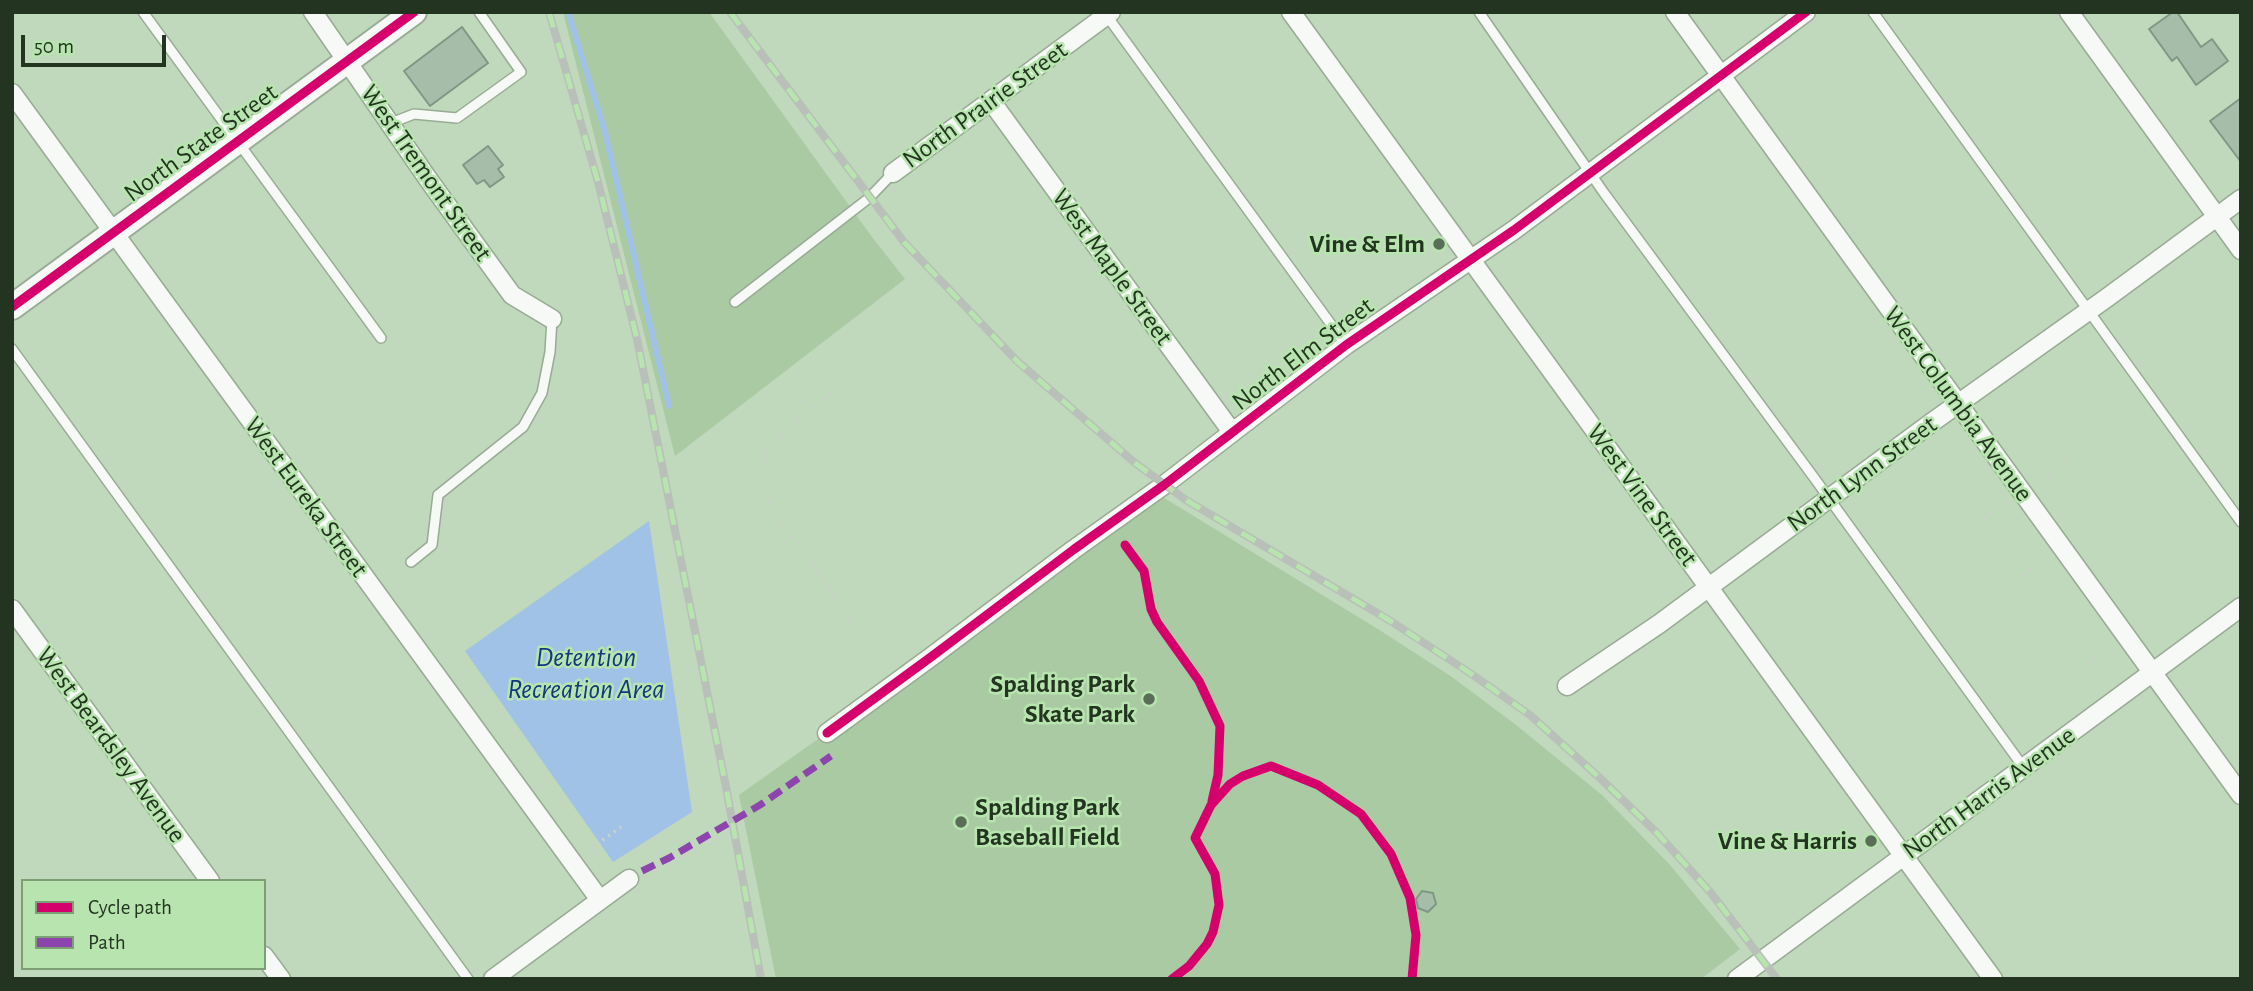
<!DOCTYPE html>
<style>
body{margin:0}
#map{position:relative;width:2253px;height:991px;overflow:hidden;background:#c0d8bc;font-family:"Alegreya Sans",sans-serif}
canvas{display:block}
.frame{position:absolute;inset:0;border:14px solid #233520;pointer-events:none}
.legend{position:absolute;left:21px;top:879px;width:245px;height:91px;box-sizing:border-box;background:#b8e5af;border:2px solid #7c9f76;margin:0;padding:9px 12px;list-style:none;font-size:21px;color:#233520}
.legend li{display:flex;align-items:center;gap:14px;height:35px}
.legend b{width:35px;border:2px solid #7c9f76}
.scale{position:absolute;left:21px;top:35px;width:145px;height:32px;box-sizing:border-box;border:4px solid #233520;border-top:0;padding-left:9px;font-size:21px;line-height:24px;white-space:nowrap;color:#233520;-webkit-text-stroke:5px #b8e5af;paint-order:stroke}
</style>
<div id="map">
<canvas width="2253" height="991"></canvas>
<div class="frame"></div>
<ul class="legend">
<li><b style="height:9px;background:#d6006c"></b>Cycle path</li>
<li><b style="height:9px;background:#8e44ad"></b>Path</li>
</ul>
<div class="scale">50 m</div>
</div>
<script>
const ctx = document.querySelector('canvas').getContext('2d');
ctx.lineJoin = 'round';
function fillPath(path, color) { ctx.fillStyle = color; ctx.fill(path, 'evenodd'); }
const shape = rows => new Path2D(rows.map(r => 'M' + r).join(''));
function stroke(path, color, width, dash) { ctx.strokeStyle = color; ctx.lineWidth = width; ctx.lineCap = dash ? 'butt' : 'round'; ctx.setLineDash(dash || []); ctx.stroke(path); }
function drawText(font, color, halo, rows, align = 'center') {
  ctx.font = font + ' "Alegreya Sans",sans-serif'; ctx.lineWidth = 5; ctx.setLineDash([]); ctx.textBaseline = 'middle'; ctx.strokeStyle = halo; ctx.fillStyle = color; for (const [text, x, y, turn = 0] of rows) {
    ctx.save(); ctx.translate(x, y); ctx.rotate((+turn || 0) * Math.PI / 180); ctx.textAlign = isNaN(turn) ? turn : align; if (halo) ctx.strokeText(text, 0, 0); ctx.fillText(text, 0, 0); ctx.restore();
  }
}
const green = shape([
 [563,12,709,12,872,237,905,279,675,456],
 [1161,496,1381,631,1452,677,1516,725,1602,795,1670,865,1740,949,1701,979,776,979,739,795]
]);
const water = shape([
 [649,521,692,812,613,862,465,651]
]);
const stream = shape([
 [568,12,605,132,669,406]
]);
const building = shape([
 [2173,12,2177,12,2201,47,2212,39,2228,61,2196,85,2177,57,2172,61,2149,29,2173,12],
 [462,27,488,63,430,106,404,71,462,27],
 [2241,98,2241,162,2210,121,2241,98],
 [488,146,503,165,498,169,504,177,490,187,484,180,477,184,463,165,488,146],
 [1422,891,1433,893,1436,904,1428,912,1418,908,1416,899,1422,891]
]);
const path = shape([
 [1913,289,1936,273],
 [854,378,833,391,793,424,765,452,761,489,782,524,818,571,862,639],
 [2048,475,2072,458],
 [1979,523,2008,501],
 [2003,550,2029,531],
 [2018,578,2047,556],
 [2041,609,2058,597],
 [2083,668,2099,656],
 [591,848,621,827]
]);
const lane = shape([
 [143,12,381,338],
 [1479,12,1604,193,1815,479,2024,768],
 [1873,12,2241,522],
 [1107,16,1346,345],
 [391,123,414,114,457,118,521,72,479,12],
 [735,302,869,198,893,173],
 [12,349,468,979],
 [411,562,432,545,438,495,523,427,542,393,550,352,552,319]
]);
const street = shape([
 [313,12,428,179,512,295,552,319],
 [1291,12,1993,979],
 [1675,12,2241,795],
 [2069,12,2241,250],
 [12,93,600,900],
 [991,101,1232,432],
 [893,173,1111,12],
 [12,609,210,881],
 [1567,686,1659,624,1931,423,2108,297,2241,199],
 [827,733,931,657,1073,550,1164,485,1346,345,1514,230,1806,12],
 [264,956,281,979],
 [493,979,629,879],
 [1737,979,2241,607]
]);
const secondary = shape([
 [12,307,414,12]
]);
const rail = shape([
 [549,12,598,182,637,339,726,787,761,979],
 [730,12,904,242,1017,361,1135,463,1186,500,1389,620,1470,673,1530,715,1601,779,1657,833,1711,893,1777,979]
]);
const quiet = shape([
 [642,871,669,858,760,805,831,756]
]);
const cycleway = shape([
 [12,307,414,12],
 [1125,545,1144,571,1151,609,1157,622,1199,681,1220,726,1218,775,1212,801],
 [827,733,931,657,1073,550,1164,485,1346,345,1514,230,1806,12],
 [1172,979,1189,966,1207,944,1213,932,1219,905,1215,874,1195,838,1211,805,1230,784,1243,776,1271,766,1318,785,1361,814,1391,854,1410,898,1416,935,1412,979]
]);
const markers = [
 [1439,244,7,"#5a6e57"],
 [1149,699,7,"#5a6e57"],
 [961,822,7,"#5a6e57"],
 [1871,841,7,"#5a6e57"]
];
const streetNames = [
 ["North Prairie Street",985,105,-36],
 ["North State Street",201,143,-36],
 ["West Tremont Street",426,173,55],
 ["West Maple Street",1112,267,54],
 ["North Elm Street",1303,354,-37],
 ["West Columbia Avenue",1958,404,54],
 ["North Lynn Street",1862,474,-36],
 ["West Vine Street",1642,495,54],
 ["West Eureka Street",306,497,54],
 ["West Beardsley Avenue",111,745,54],
 ["North Harris Avenue",1989,793,-36]
];
const poiNames = [
 ["Vine & Elm",1425,244],
 ["Spalding Park",1135,684],
 ["Skate Park",1135,714],
 ["Spalding Park",975,807,"left"],
 ["Baseball Field",975,837,"left"],
 ["Vine & Harris",1857,841]
];
const waterNames = [
 ["Detention",586,658],
 ["Recreation Area",586,690]
];
fillPath(green, '#a9caa3');
fillPath(water, '#a0c2e7');
stroke(stream, '#a0c2e7', 6);
fillPath(building, '#a6bdaa');
stroke(building, '#7f9784', 2);
stroke(lane, '#98ab94', 12);
stroke(street, '#98ab94', 21);
stroke(secondary, '#98ab94', 28);
stroke(path, '#cbd3ca', 3.5, [2, 5]);
stroke(lane, '#f6f9f5', 9);
stroke(street, '#f6f9f5', 18);
stroke(secondary, '#f6f9f5', 24);
stroke(rail, '#b9bfb9', 8);
stroke(rail, '#b8e5af', 5, [16]);
stroke(quiet, '#8e44ad', 7, [14, 7]);
stroke(cycleway, '#d6006c', 9);
for (const [x, y, r, color] of markers) { const dot = new Path2D(); dot.arc(x, y, r, 0, 2 * Math.PI); ctx.fillStyle = color; ctx.fill(dot); stroke(dot, '#b8e5af', 2.5); }
drawText('26px', '#233520', '#b8e5af', streetNames);
drawText('bold 26px', '#233520', '#b8e5af', poiNames, 'right');
drawText('italic 28px', '#10397f', '#b8e5af', waterNames);
</script>
